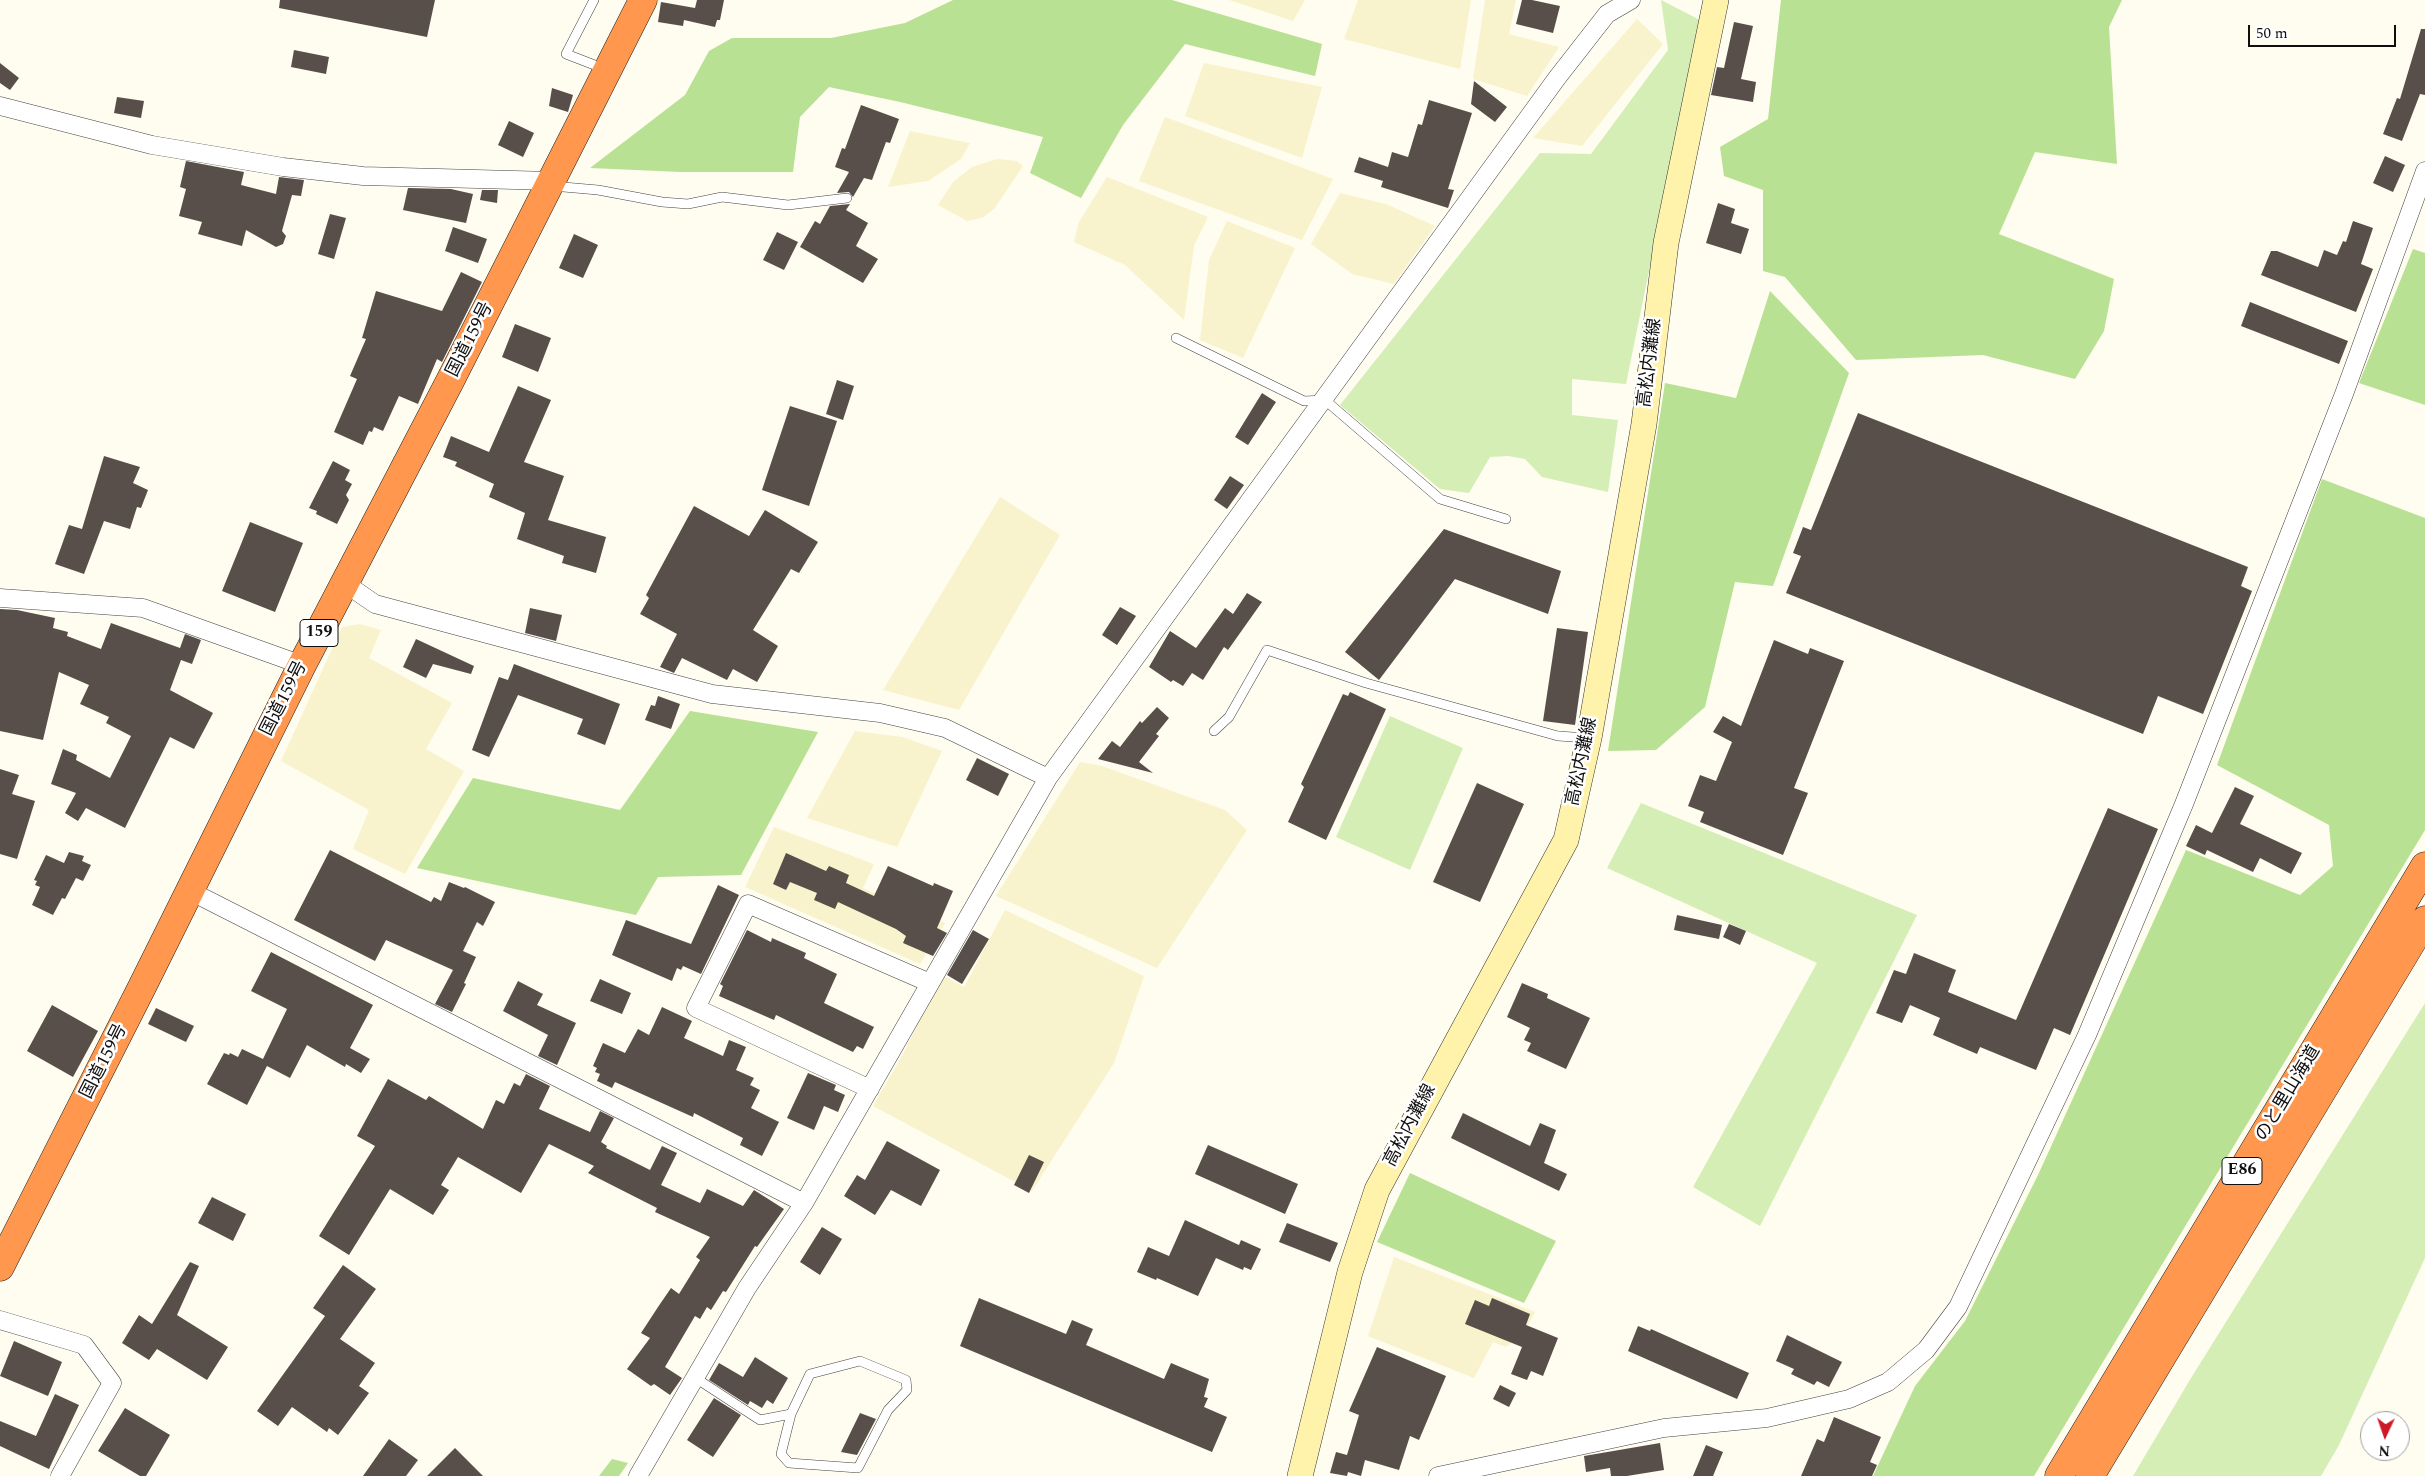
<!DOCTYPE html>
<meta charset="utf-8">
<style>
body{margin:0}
#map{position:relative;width:2425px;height:1476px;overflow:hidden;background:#fffcf0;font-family:Spectral,serif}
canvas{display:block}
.north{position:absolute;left:2360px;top:1411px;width:50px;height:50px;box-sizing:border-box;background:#fff;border:1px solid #9f9f9f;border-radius:50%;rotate:183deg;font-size:14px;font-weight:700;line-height:20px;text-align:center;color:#0f0f0f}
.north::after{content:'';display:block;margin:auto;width:18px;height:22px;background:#ce1827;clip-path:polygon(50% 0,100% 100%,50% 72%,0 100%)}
.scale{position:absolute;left:2248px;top:25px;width:148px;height:22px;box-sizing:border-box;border:2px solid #0f0f0f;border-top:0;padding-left:6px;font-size:15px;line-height:18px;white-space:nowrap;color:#0f0f0f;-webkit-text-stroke:4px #fff;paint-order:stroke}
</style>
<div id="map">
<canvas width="2425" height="1476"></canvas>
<div class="north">N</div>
<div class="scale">50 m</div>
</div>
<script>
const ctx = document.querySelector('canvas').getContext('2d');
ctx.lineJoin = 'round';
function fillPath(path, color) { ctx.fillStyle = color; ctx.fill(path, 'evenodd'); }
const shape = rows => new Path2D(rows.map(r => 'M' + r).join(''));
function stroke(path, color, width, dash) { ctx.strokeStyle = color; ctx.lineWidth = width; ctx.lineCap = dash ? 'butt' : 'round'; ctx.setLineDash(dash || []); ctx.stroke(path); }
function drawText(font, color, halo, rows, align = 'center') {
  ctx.font = font + ' Spectral,"Noto Sans JP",serif'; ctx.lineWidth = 5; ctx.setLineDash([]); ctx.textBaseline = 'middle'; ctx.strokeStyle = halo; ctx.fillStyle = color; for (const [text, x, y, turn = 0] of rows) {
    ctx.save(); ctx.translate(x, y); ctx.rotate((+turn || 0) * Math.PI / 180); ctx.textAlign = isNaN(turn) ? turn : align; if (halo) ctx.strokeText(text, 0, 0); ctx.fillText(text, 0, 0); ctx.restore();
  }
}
const farmland = shape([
 [1229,0,1305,0,1293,21],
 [1358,0,1471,0,1460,69,1344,39],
 [1485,0,1516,0,1509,34,1559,47,1527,96,1473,79],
 [1637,19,1663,44,1582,146,1533,138],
 [1204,63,1322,87,1302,158,1185,116],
 [1165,117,1333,179,1302,240,1139,181],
 [910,131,969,143,970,143,961,159,928,181,888,187],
 [997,159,1017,161,1023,166,994,209,982,218,967,221,938,205,953,182,972,167],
 [1107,177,1208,217,1194,246,1184,320,1125,265,1074,242,1079,222],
 [1340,193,1386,204,1435,226,1394,284,1352,274,1311,244],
 [1227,221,1295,248,1243,358,1200,340,1209,260],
 [1000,497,1060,535,959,710,883,690],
 [360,624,381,630,369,658,452,703,426,749,464,771,405,874,353,849,369,810,281,761,342,627],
 [855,731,903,737,942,751,897,847,807,818],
 [1080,762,1102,766,1225,810,1247,830,1157,968,996,896],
 [774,827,874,864,863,888,945,923,920,964,745,887],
 [1005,910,1144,976,1114,1063,1032,1191,873,1106,903,1054,942,975,964,987],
 [1394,1257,1535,1312,1524,1334,1506,1347,1493,1342,1474,1378,1368,1336]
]);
const green = shape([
 [1661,0,1700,20,1626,384,1572,379,1572,415,1618,420,1608,492,1542,477,1525,459,1508,456,1490,457,1469,493,1440,489,1340,405,1540,153,1591,154,1668,50],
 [1390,716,1463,748,1410,870,1336,837],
 [1641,803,1917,915,1760,1226,1693,1187,1817,963,1607,868],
 [2425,1003,2425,1258,2339,1445,2321,1476,2133,1476,2191,1378]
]);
const forest = shape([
 [953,0,1172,0,1322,44,1315,76,1185,44,1123,125,1081,198,1030,173,1043,137,900,102,829,87,800,117,793,172,681,172,590,168,685,95,709,51,732,38,831,38,905,23],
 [1781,0,2122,0,2109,27,2117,164,2035,152,1999,234,2114,279,2104,331,2075,379,1983,355,1856,360,1785,277,1763,271,1763,190,1724,176,1720,147,1768,119],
 [2413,249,2425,253,2425,405,2359,383],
 [1770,291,1849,373,1773,586,1735,582,1705,707,1656,750,1608,751,1665,383,1736,398],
 [2322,479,2425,518,2425,830,2034,1476,1873,1476,1915,1386,1965,1321,2038,1175,2186,850,2300,895,2333,866,2329,825,2217,765],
 [690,711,818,732,741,875,658,877,636,915,417,868,473,778,620,810],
 [1410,1173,1556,1241,1524,1303,1377,1242],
 [612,1459,628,1463,619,1476,599,1476]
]);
const building = shape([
 [280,0,435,0,427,37,279,8],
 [697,0,724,0,720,20,717,20,715,27,684,20,683,26,658,22,661,2,695,8],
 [1522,0,1532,0,1560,6,1553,33,1516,24],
 [1734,22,1753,26,1741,79,1756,82,1753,102,1711,95,1717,67,1724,68],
 [2421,29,2425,29,2425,95,2420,94,2402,141,2383,134,2397,98,2400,99],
 [294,50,329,57,326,74,291,67],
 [0,63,19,78,10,90,0,83],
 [1474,81,1507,107,1495,122,1471,104],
 [552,88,573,95,568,112,549,106],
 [117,97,144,101,141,118,114,113],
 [1429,100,1472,113,1448,189,1454,190,1448,208,1381,187,1383,181,1354,172,1359,157,1388,167,1392,152,1408,157,1418,124,1422,125],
 [861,105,899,119,890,143,886,142,872,180,864,178,853,197,849,192,837,193,849,172,835,167,842,148,845,149],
 [509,121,534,133,523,157,498,145],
 [2385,156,2405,165,2393,192,2373,183],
 [186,161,244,172,241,185,276,194,279,177,304,180,301,196,292,195,282,231,286,236,283,244,276,247,246,230,242,246,198,234,202,222,179,216,186,189,180,187],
 [408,188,451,189,473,194,466,223,403,210],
 [482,190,498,190,497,203,480,200],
 [1718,203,1735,209,1731,223,1749,229,1741,254,1706,243],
 [850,204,846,210,868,223,856,246,878,259,863,283,800,247,815,221,820,224,830,206],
 [330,214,346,218,334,259,318,254],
 [2353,221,2373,228,2361,264,2373,269,2356,312,2261,275,2271,251,2277,251,2318,267,2324,250,2337,255,2343,241,2346,242],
 [453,227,487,239,478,263,445,251],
 [777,232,798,242,784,270,763,260],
 [574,234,598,245,583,278,559,268],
 [461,272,482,282,442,362,437,359,418,404,399,396,383,431,374,427,372,432,369,431,363,445,334,432,357,379,350,376,366,339,362,338,376,291,442,311],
 [2250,302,2348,341,2339,364,2241,326],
 [515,324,551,338,538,372,502,357],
 [837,380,854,386,843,420,826,414],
 [518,386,551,400,524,462,564,476,548,520,606,537,596,573,562,563,564,556,517,539,525,513,489,497,494,484,455,466,457,462,443,457,451,436,489,452],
 [1262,393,1276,402,1248,445,1235,437],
 [790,406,837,421,809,506,762,490],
 [1858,413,2248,567,2241,586,2252,591,2203,714,2158,696,2143,734,1786,593,1801,556,1793,553,1803,527,1811,530],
 [104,456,140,467,133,483,148,490,141,508,137,507,130,529,104,521,84,574,55,564,69,525,82,529],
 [333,461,350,470,345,480,352,484,346,495,349,500,337,524,316,514,317,511,309,508],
 [1230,476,1244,485,1227,509,1214,500],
 [694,506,749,536,765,510,818,542,799,573,791,569,753,630,778,646,757,682,733,669,727,680,682,658,674,673,660,667,677,634,640,614,649,598,646,595],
 [250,522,303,543,275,612,222,591],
 [1444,529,1561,571,1548,614,1455,579,1379,680,1345,652],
 [1247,593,1262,602,1228,650,1224,647,1203,680,1192,673,1183,686,1173,680,1171,682,1149,667,1170,631,1196,648,1225,608,1233,614],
 [1120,607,1136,616,1117,645,1102,635],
 [530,608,562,615,556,641,525,633],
 [0,609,17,610,55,618,53,628,68,632,67,636,101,649,111,623,180,648,185,634,201,640,192,664,181,660,170,690,213,713,194,749,170,737,125,828,86,808,78,821,65,813,76,793,51,784,63,749,77,755,76,760,110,778,131,736,106,723,109,717,80,704,89,685,59,672,43,740,0,731],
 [1557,628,1588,632,1575,725,1543,721],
 [416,639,474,666,471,674,433,664,426,678,403,667],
 [1774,640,1808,654,1810,648,1844,661,1794,788,1808,793,1783,855,1700,822,1704,812,1688,806,1700,775,1716,781,1732,742,1713,732,1723,716,1741,726],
 [514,664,620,704,605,745,577,734,583,719,518,695,489,757,472,750,499,677,508,680],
 [1350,692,1386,709,1326,840,1288,822,1304,787,1301,784,1343,694,1348,696],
 [658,696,680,704,671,729,645,720,651,705,655,706],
 [1157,707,1169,718,1156,734,1159,736,1139,762,1153,773,1098,759,1112,741,1120,747,1140,721,1142,723],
 [977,758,1009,774,998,796,966,780],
 [0,769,19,775,12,794,35,801,17,859,0,854],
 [1477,783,1524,804,1480,902,1433,882],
 [2235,787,2254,796,2240,824,2302,853,2291,874,2260,858,2253,872,2207,850,2205,855,2186,846,2196,825,2212,833],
 [2108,808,2158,829,2070,1035,2054,1028,2036,1070,1980,1047,1977,1054,1933,1035,1940,1018,1910,1005,1902,1023,1876,1013,1894,970,1906,974,1914,953,1956,970,1948,992,2016,1020],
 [330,850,431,902,434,897,441,901,449,882,464,888,465,887,495,902,483,926,477,922,463,951,476,957,464,983,466,984,452,1012,435,1004,453,970,386,940,375,961,294,920],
 [69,852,84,856,82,861,91,865,83,881,76,878,65,899,62,898,53,915,32,905,40,887,35,885,37,881,34,880,46,855,64,863],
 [786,853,826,871,829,866,849,875,846,883,874,896,888,866,933,886,934,883,953,891,937,928,947,933,933,956,903,943,906,936,896,929,838,902,835,909,814,900,817,893,790,882,786,890,773,884],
 [718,885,739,895,701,974,683,966,681,970,677,968,672,981,612,955,626,920,691,944],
 [1677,915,1722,925,1719,939,1674,930],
 [1729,924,1746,931,1740,945,1723,937],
 [747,930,771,942,772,938,806,953,804,958,837,974,824,1003,874,1027,863,1049,857,1046,853,1052,776,1015,774,1020,719,996,723,986,720,984],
 [973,930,989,939,962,984,947,975],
 [271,952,373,1005,350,1048,370,1059,361,1073,346,1064,345,1067,307,1045,290,1078,267,1066,247,1105,207,1084,224,1053,229,1055,230,1053,238,1057,242,1049,263,1059,287,1009,251,991],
 [600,979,631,993,622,1014,590,1001],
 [518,981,543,994,537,1005,576,1023,557,1065,538,1056,548,1035,503,1011],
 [1522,983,1548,994,1547,998,1590,1018,1566,1069,1527,1051,1531,1043,1524,1040,1530,1028,1507,1017],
 [52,1005,98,1031,73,1077,27,1051],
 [662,1007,692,1021,684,1038,723,1056,729,1040,746,1047,736,1070,754,1078,750,1085,760,1090,751,1108,779,1122,762,1156,740,1145,743,1138,694,1113,693,1117,615,1082,612,1088,597,1081,600,1074,595,1072,597,1068,593,1066,603,1043,625,1053,638,1029,649,1035],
 [156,1008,194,1026,186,1042,148,1024],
 [808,1073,836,1085,834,1090,845,1095,838,1112,824,1106,814,1130,787,1118],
 [526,1074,550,1086,539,1109,590,1132,600,1111,614,1118,601,1142,607,1146,606,1148,650,1170,662,1146,677,1153,661,1185,700,1203,707,1189,743,1206,754,1190,784,1209,757,1247,755,1246,726,1292,723,1291,711,1310,707,1307,700,1319,695,1316,665,1367,682,1378,670,1395,654,1384,651,1386,627,1369,650,1338,641,1333,658,1307,671,1288,679,1294,700,1260,696,1257,710,1237,655,1212,657,1208,588,1173,594,1166,549,1144,521,1193,458,1157,441,1185,449,1190,433,1215,390,1189,349,1255,319,1236,375,1146,357,1136,388,1079,426,1100,429,1096,483,1129,496,1100,504,1104,514,1083,520,1086],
 [1463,1113,1530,1146,1540,1123,1556,1130,1544,1163,1567,1174,1559,1191,1451,1138],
 [887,1141,940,1170,921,1206,891,1190,875,1215,844,1196,857,1175,865,1180],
 [1208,1145,1298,1184,1285,1214,1195,1174],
 [1029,1155,1044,1162,1029,1193,1014,1185],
 [212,1197,246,1214,233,1241,198,1223],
 [1185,1220,1239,1245,1241,1240,1261,1249,1251,1270,1244,1267,1243,1270,1216,1258,1198,1296,1157,1278,1156,1280,1137,1272,1148,1247,1169,1256],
 [1287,1223,1338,1243,1330,1262,1279,1242],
 [822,1227,842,1239,820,1275,800,1262],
 [190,1262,199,1266,177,1315,228,1347,207,1380,157,1349,149,1360,122,1343,139,1315,152,1324],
 [343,1265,376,1289,340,1339,375,1363,359,1386,369,1393,338,1435,329,1428,327,1432,292,1407,278,1426,257,1411,325,1316,313,1308],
 [979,1298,1066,1334,1072,1320,1093,1329,1086,1345,1164,1379,1171,1363,1209,1379,1204,1397,1208,1398,1204,1407,1227,1417,1212,1452,960,1346],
 [1492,1298,1530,1314,1526,1325,1558,1338,1543,1376,1531,1371,1527,1380,1511,1374,1522,1347,1465,1324,1475,1300,1489,1306],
 [1638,1326,1650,1331,1651,1329,1749,1373,1737,1399,1628,1351],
 [1787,1335,1842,1362,1829,1387,1817,1381,1814,1385,1791,1374,1794,1369,1776,1361],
 [14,1341,62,1362,48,1396,0,1376],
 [1377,1347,1446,1376,1419,1440,1410,1436,1399,1470,1365,1460,1361,1476,1348,1472,1347,1476,1330,1473,1336,1452,1347,1455,1359,1415,1349,1411],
 [755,1357,788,1378,773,1404,767,1400,762,1408,750,1401,748,1405,709,1380,719,1363,743,1377],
 [1500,1385,1516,1393,1509,1407,1493,1399],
 [55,1394,79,1405,49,1469,0,1446,0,1421,36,1436],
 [714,1398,741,1415,713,1457,687,1440],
 [125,1408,170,1435,146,1476,140,1476,98,1451],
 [860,1413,876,1419,857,1455,841,1452],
 [1834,1417,1881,1437,1870,1462,1877,1465,1872,1476,1801,1476,1817,1439,1824,1442],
 [389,1439,418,1460,406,1476,363,1476],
 [1660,1443,1664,1470,1627,1476,1611,1476,1610,1468,1586,1472,1584,1456],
 [1706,1445,1723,1452,1713,1476,1693,1476],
 [455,1448,483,1476,427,1476]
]);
const lane = shape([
 [594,0,566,54,605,69],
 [552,186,598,190,662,202,688,204,722,197,788,205,847,198],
 [1176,338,1304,401,1325,400,1440,499,1506,519],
 [1214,731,1229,717,1267,650,1366,683,1558,736,1588,738],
 [694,1377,760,1420,791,1414,810,1374,860,1361,906,1380,907,1390,888,1410,858,1468,789,1463,781,1454,791,1414]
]);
const street = shape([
 [0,106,152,145,283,167,363,176,552,181],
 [346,584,375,604,712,694,880,713,945,728,1048,778],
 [0,598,143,608,302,665],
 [190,891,804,1203],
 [870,1089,696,1008,748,904,930,983],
 [0,1320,84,1345,112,1383,60,1476],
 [638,1476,747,1288,804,1203,1048,778,1557,78,1607,14,1631,0],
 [1438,1476,1664,1428,1767,1418,1849,1399,1888,1382,1926,1350,1958,1307,2087,1035,2184,804,2344,394,2425,171]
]);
const secondary = shape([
 [1300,1476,1350,1272,1377,1190,1566,840,1589,738,1644,424,1666,243,1716,0]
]);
const highway = shape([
 [0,1267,142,987,302,665,450,381,643,0],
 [2059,1476,2425,866],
 [2090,1476,2425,920]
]);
const shields = [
 [319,633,38],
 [2242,1171,40]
];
const shieldNames = [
 ["159",319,633],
 ["E86",2242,1171]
];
const streetNames = [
 ["国道159号",471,340,-63],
 ["高松内灘線",1651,363,-83],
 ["国道159号",285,699,-63],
 ["高松内灘線",1583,762,-78],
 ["国道159号",105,1062,-63],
 ["のと里山海道",2289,1094,-59],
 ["高松内灘線",1411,1126,-62]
];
fillPath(farmland, '#f8f3cd');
fillPath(green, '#d5eeb5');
fillPath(forest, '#b9e193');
fillPath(building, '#594f4a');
stroke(lane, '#424242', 10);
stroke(street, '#424242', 19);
stroke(secondary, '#313131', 26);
stroke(highway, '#202020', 29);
stroke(lane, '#fff', 9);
stroke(street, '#fff', 18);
stroke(secondary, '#fff2ab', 25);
stroke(highway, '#ff984e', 28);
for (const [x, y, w] of shields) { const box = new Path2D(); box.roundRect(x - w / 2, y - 13.5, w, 27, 4); ctx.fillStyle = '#fff'; ctx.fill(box); stroke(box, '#0f0f0f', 1); }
drawText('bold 16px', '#0f0f0f', null, shieldNames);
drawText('18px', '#0f0f0f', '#fff', streetNames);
</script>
